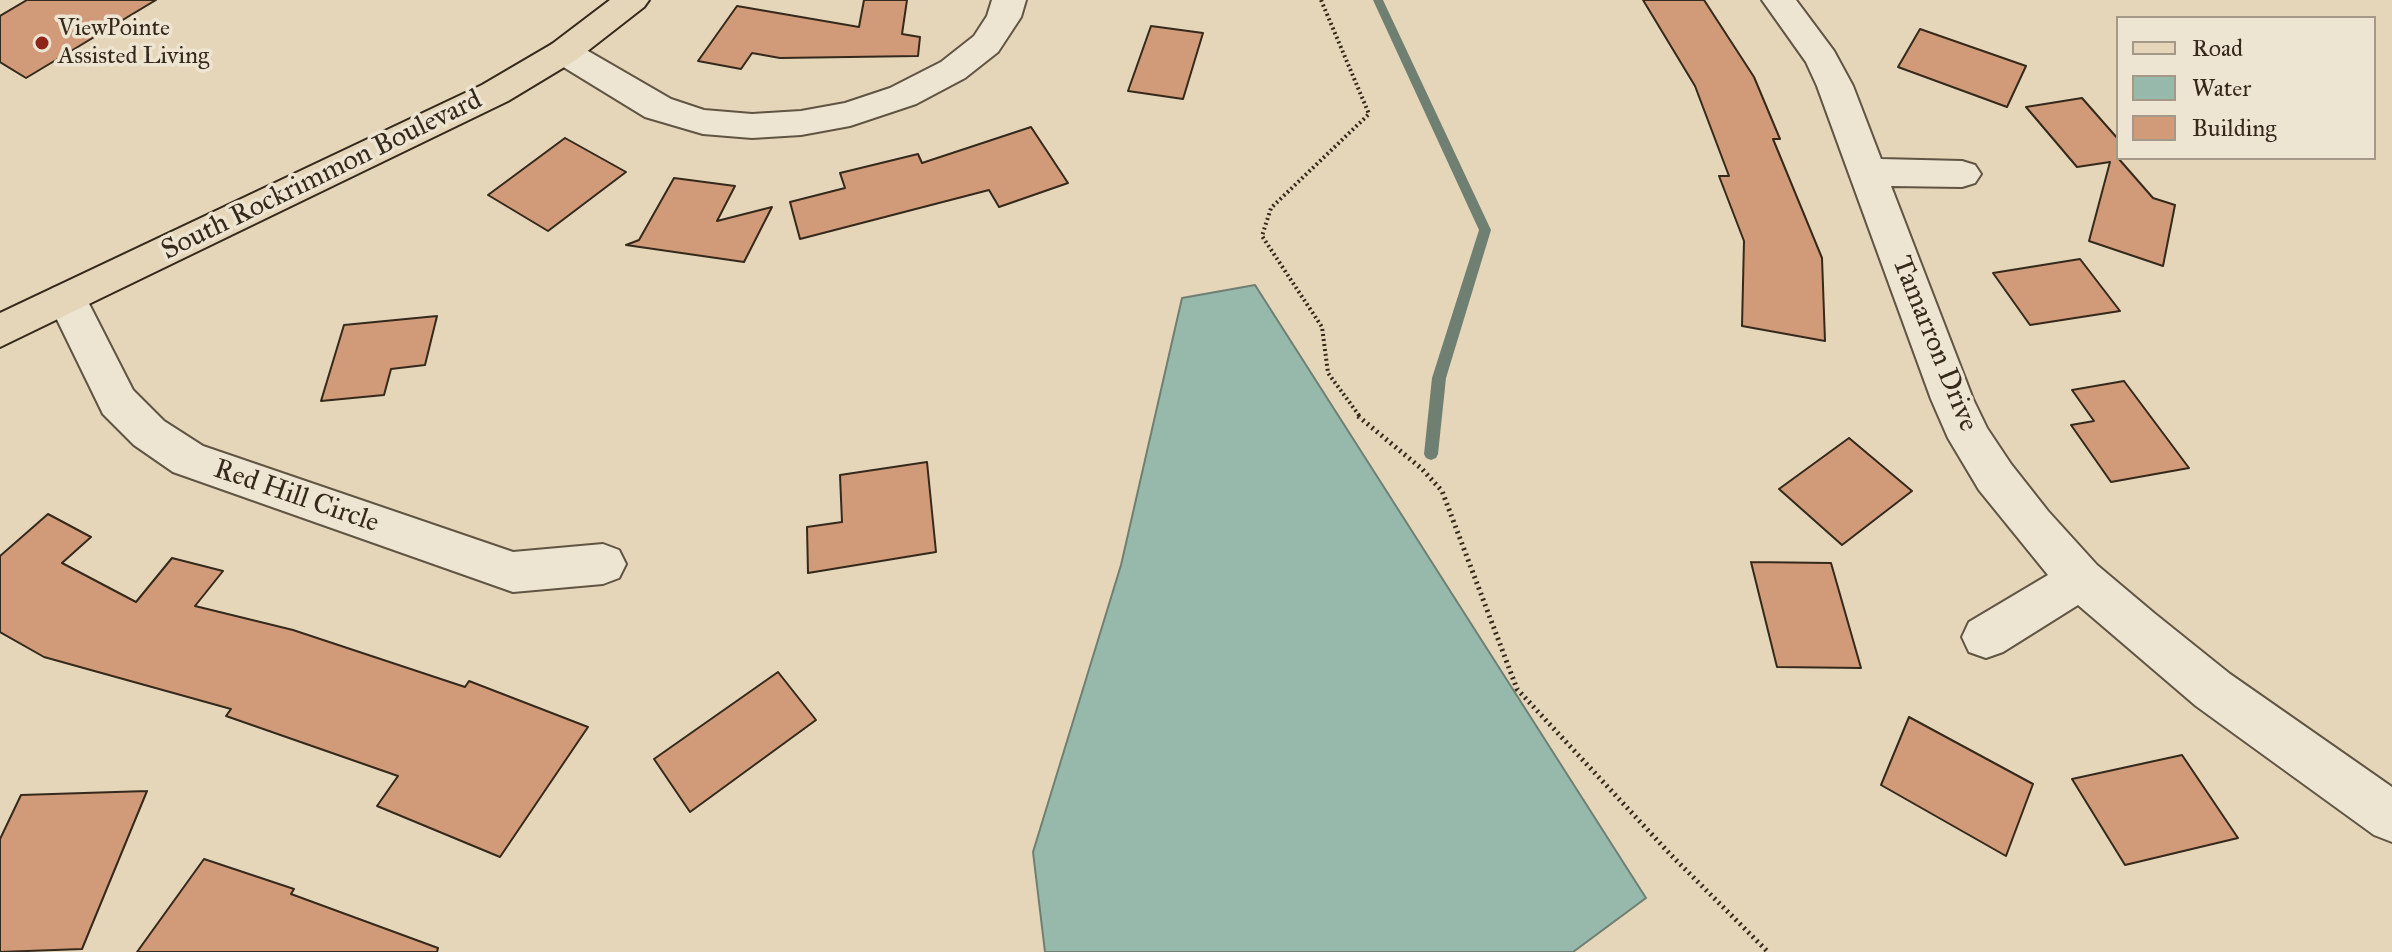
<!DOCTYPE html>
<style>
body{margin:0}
#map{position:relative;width:2392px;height:952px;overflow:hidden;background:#e5d6ba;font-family:"IM FELL Great Primer",serif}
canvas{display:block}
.legend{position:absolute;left:2116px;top:16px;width:260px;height:144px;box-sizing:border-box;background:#eee4d2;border:2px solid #a49989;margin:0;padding:10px 14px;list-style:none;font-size:24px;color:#34291b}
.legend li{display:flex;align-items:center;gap:16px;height:40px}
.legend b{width:40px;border:2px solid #a49989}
</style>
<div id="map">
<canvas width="2392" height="952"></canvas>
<ul class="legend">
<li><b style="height:10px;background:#e5d6ba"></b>Road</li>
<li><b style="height:22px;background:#96b9ac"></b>Water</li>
<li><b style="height:22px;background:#d19a78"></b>Building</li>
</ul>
</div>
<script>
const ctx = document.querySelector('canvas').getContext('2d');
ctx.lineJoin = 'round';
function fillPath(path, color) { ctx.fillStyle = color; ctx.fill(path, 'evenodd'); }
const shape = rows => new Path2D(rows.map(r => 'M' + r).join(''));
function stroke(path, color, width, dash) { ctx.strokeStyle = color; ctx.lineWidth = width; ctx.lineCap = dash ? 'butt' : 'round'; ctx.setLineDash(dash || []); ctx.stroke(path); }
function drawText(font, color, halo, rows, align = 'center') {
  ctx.font = font + ' "IM FELL Great Primer",serif'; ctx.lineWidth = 7; ctx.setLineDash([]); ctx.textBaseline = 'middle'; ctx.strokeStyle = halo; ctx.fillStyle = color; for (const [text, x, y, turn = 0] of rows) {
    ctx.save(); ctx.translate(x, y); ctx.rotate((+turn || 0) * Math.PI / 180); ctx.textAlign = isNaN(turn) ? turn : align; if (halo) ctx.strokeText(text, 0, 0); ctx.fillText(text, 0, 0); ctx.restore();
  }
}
const water = shape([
 [1255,285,1646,898,1573,952,1045,952,1033,852,1121,565,1182,298,1255,285]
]);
const stream = shape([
 [1373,0,1383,0,1491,230,1446,378,1438,454,1436,458,1431,460,1426,458,1424,454,1432,378,1479,230,1373,0]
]);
const building = shape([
 [27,0,156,0,26,78,0,62,0,16,27,0],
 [864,0,907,0,902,34,920,37,918,56,780,58,752,53,741,69,698,61,737,6,859,27,864,0],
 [1643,0,1704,0,1754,77,1780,139,1773,139,1822,258,1825,341,1742,326,1744,241,1719,176,1729,176,1695,86,1643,0],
 [1151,26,1203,33,1183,99,1128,91,1151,26],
 [1920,29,2026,66,2007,107,1898,67,1920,29],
 [2082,98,2118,139,2118,158,2153,198,2175,205,2163,266,2089,241,2110,162,2077,167,2026,107,2082,98],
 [1031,127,1068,183,999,207,989,190,800,239,790,202,845,188,840,173,918,154,922,163,1031,127],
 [565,138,626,172,548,231,488,195,565,138],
 [674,178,735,186,717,221,772,207,744,262,626,245,639,240,674,178],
 [2080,259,2120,311,2030,325,1993,273,2080,259],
 [437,316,425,365,391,369,384,395,321,401,344,325,437,316],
 [2124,381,2189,468,2111,482,2071,425,2094,421,2072,390,2124,381],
 [1849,438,1912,491,1842,545,1779,489,1849,438],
 [927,462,936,552,808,573,807,527,842,522,840,475,927,462],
 [48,514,91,537,62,563,136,602,172,558,223,571,195,606,293,630,465,687,469,681,588,727,500,857,377,806,398,776,226,716,231,709,44,657,0,632,0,556,48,514],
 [1751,562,1831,563,1861,668,1777,667,1751,562],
 [778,672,816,720,690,812,654,759,778,672],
 [1909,717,2033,784,2006,856,1881,785,1909,717],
 [2182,755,2238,838,2125,865,2072,779,2182,755],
 [147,791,82,949,0,952,0,839,21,795,147,791],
 [204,859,294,889,291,894,438,948,437,952,137,952,204,859]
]);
const pathFar1 = shape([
 [1321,0,1369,114,1271,208,1262,236,1322,327,1328,373,1361,418]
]);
const path = shape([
 [1358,416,1422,469,1442,491,1517,689,1670,854,1768,952]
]);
const minor = shape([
 [992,0,1026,0,1021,17,998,52,965,78,916,104,850,126,801,135,752,138,703,134,645,117,552,60,547,52,552,44,564,41,576,44,671,99,704,110,752,114,801,111,845,103,890,88,941,62,974,36,987,16,992,0],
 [1762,0,1796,0,1834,51,1853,86,1881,159,1962,161,1975,165,1981,174,1975,183,1962,187,1891,186,1973,399,1987,428,2011,464,2048,511,2097,565,2154,613,2230,674,2392,787,2392,842,2374,835,2196,706,2078,605,2003,652,1986,658,1969,652,1962,637,1969,622,2048,575,1979,490,1948,438,1931,399,1817,86,1806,62,1762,0],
 [67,284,81,288,133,390,164,421,203,446,513,552,603,544,619,550,626,564,619,578,603,584,513,592,173,472,134,445,103,414,47,299,53,288,67,284]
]);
const major = shape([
 [610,0,649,0,644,7,576,60,508,101,0,347,0,313,482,85,552,44,610,0]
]);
const markers = [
 [42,43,8,"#8f2418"]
];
const farPoinames = [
 ["ViewPointe",58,29],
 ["Assisted Living",58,57]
];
const streetNames = [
 ["South Rockrimmon Boulevard",322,176,-26],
 ["Tamarron Drive",1934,344,68],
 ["Red Hill Circle",296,497,19]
];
fillPath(water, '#96b9ac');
stroke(water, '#6f7f72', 2);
fillPath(stream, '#6f7f72');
fillPath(building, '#d19a78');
stroke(building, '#34291b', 2);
stroke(minor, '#605443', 4);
stroke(major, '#34291b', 4);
stroke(pathFar1, '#34291b', 4, [2, 3]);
stroke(path, '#34291b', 5, [2, 4]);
fillPath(minor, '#eee4d2');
fillPath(major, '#e5d6ba');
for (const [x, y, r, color] of markers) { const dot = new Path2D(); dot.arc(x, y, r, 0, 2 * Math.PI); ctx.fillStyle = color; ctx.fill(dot); stroke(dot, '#eee4d2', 3); }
drawText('24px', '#34291b', '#eee4d2', farPoinames, 'left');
drawText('28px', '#34291b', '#eee4d2', streetNames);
</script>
